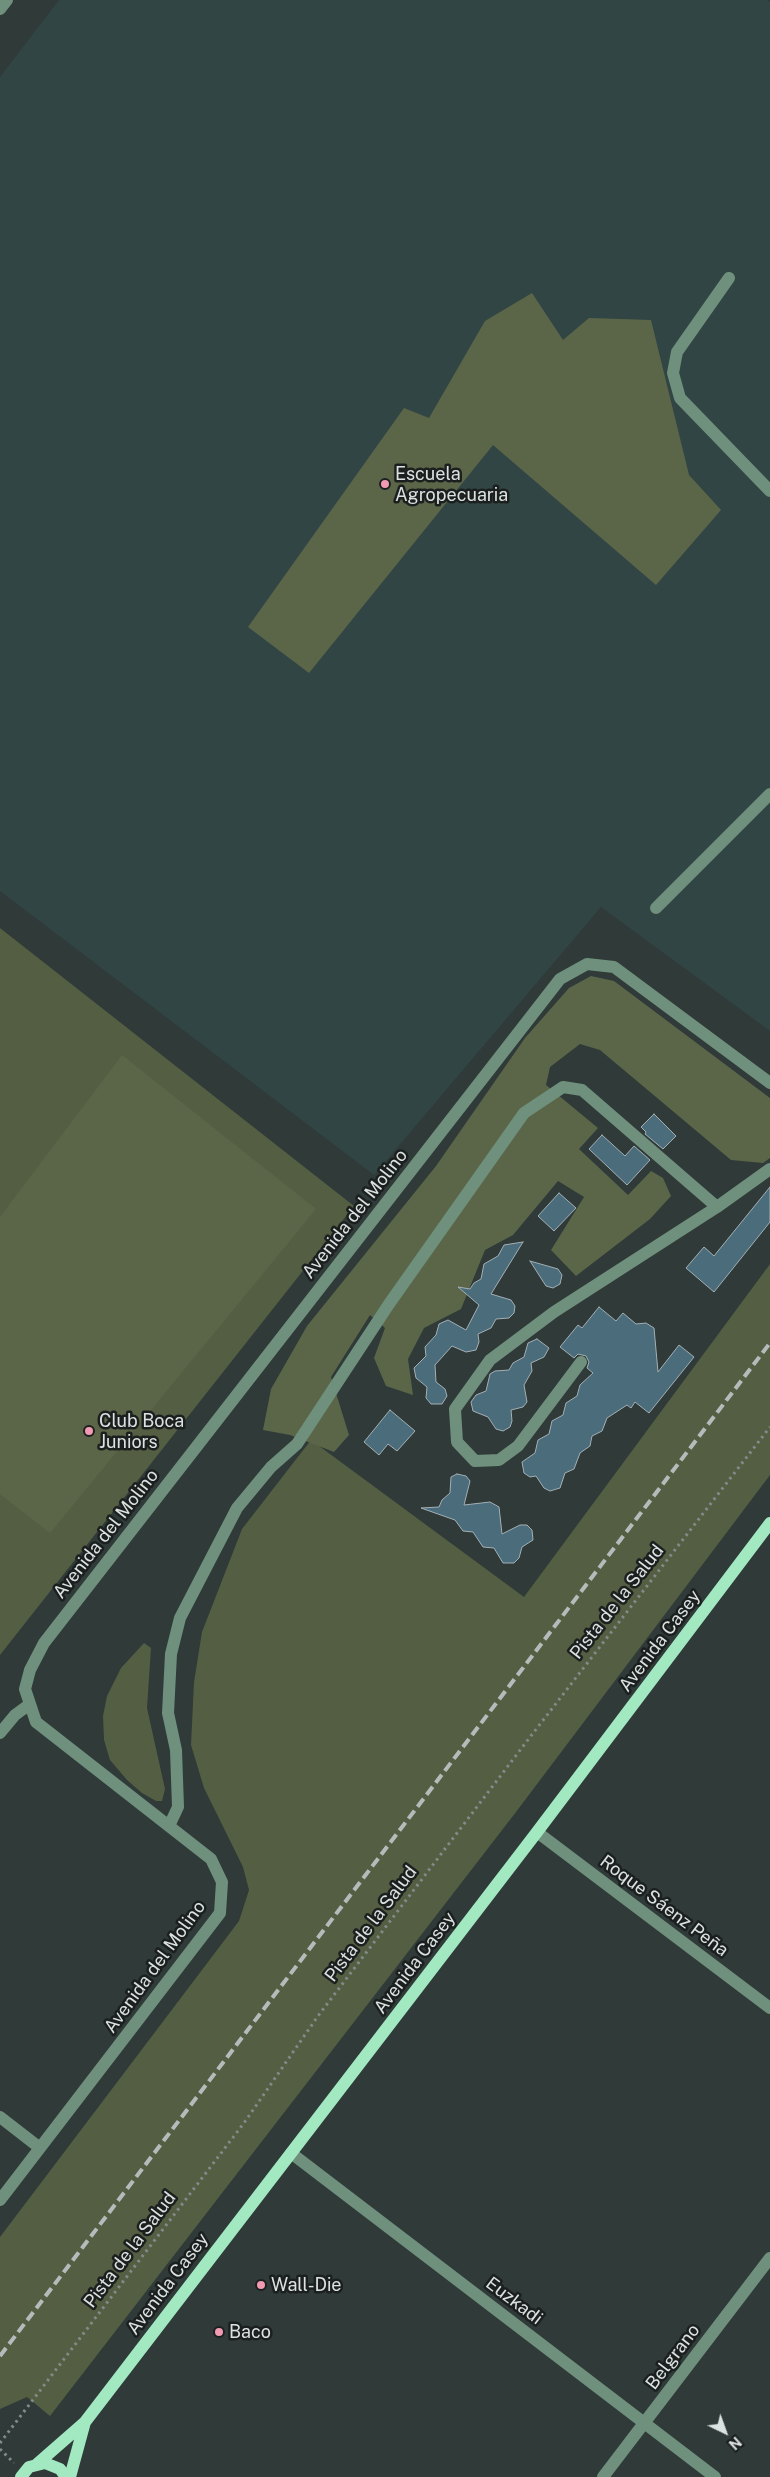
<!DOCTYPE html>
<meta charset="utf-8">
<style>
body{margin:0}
#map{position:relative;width:770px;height:2477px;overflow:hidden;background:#2f3a39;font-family:"Public Sans",sans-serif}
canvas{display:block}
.north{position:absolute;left:700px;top:2407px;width:50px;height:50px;-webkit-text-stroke:4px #1b201f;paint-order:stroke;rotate:138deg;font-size:14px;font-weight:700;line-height:20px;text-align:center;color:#dbe2e1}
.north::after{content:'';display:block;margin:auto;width:18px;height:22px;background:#dbe2e1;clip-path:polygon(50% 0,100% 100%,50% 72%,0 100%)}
</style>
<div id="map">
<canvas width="770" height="2477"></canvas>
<div class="north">N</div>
</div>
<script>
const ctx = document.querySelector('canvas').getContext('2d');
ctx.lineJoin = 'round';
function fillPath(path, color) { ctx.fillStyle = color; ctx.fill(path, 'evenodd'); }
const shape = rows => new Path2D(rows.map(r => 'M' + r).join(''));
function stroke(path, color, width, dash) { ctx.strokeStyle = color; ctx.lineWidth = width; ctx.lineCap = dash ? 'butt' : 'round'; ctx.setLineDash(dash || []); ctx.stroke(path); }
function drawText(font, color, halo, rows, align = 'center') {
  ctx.font = font + ' "Public Sans",sans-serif'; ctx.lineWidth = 5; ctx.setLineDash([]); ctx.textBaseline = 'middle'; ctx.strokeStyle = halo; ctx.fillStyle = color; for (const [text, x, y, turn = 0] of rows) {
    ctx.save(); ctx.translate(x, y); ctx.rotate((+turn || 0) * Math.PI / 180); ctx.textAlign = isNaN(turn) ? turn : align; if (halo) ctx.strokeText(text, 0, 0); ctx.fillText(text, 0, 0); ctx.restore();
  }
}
const built = shape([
 [59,0,767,0,770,2,770,1031,601,907,374,1175,0,891,0,77]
]);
const green = shape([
 [0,928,354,1206,0,1655],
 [770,1264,770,1475,516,1812,50,2416,27,2397,0,2409,0,2237,239,1921,249,1890,243,1867,204,1788,191,1745,194,1682,202,1632,242,1529,311,1440,524,1597],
 [144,1643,151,1648,147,1708,165,1789,162,1801,156,1801,142,1793,127,1780,110,1760,104,1740,103,1716,107,1696,121,1668]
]);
const forest = shape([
 [532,293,563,340,589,318,651,320,689,475,721,510,656,585,493,445,309,673,248,627,404,408,429,418,485,321],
 [591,976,614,981,770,1098,770,1158,763,1163,731,1160,600,1050,580,1044,550,1067,546,1085,598,1128,579,1149,628,1195,651,1171,663,1178,671,1196,650,1219,576,1276,551,1250,584,1197,558,1181,513,1235,485,1250,461,1309,424,1328,408,1359,413,1395,386,1386,374,1358,385,1328,370,1315,331,1377,349,1435,334,1452,290,1435,263,1430,271,1389,307,1326,436,1166,525,1038,569,988],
 [122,1055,316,1209,50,1533,0,1494,0,1217]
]);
const building = shape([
 [654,1114,676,1136,663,1149,645,1134,646,1132,641,1127,654,1114],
 [602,1135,625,1156,634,1146,650,1160,627,1185,589,1149,602,1135],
 [770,1187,770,1222,714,1292,686,1268,704,1247,714,1256,770,1187],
 [559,1193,576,1208,554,1231,538,1216,559,1193],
 [523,1242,491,1294,511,1300,515,1306,514,1313,509,1318,496,1319,491,1328,478,1334,479,1342,476,1350,466,1352,452,1346,435,1365,436,1382,445,1389,447,1396,442,1404,431,1404,426,1398,427,1387,416,1378,414,1368,426,1356,425,1347,436,1335,439,1324,448,1320,466,1330,479,1305,458,1287,470,1289,474,1283,481,1279,484,1264,498,1256,504,1245,523,1242],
 [530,1261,558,1269,562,1275,560,1284,553,1288,546,1286,530,1261],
 [599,1307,616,1321,623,1313,636,1324,646,1323,654,1328,658,1372,679,1345,694,1357,649,1413,635,1402,631,1408,627,1405,607,1418,602,1431,592,1436,590,1446,580,1453,574,1469,565,1473,560,1488,550,1491,544,1488,536,1476,530,1477,524,1473,522,1462,535,1453,538,1440,549,1434,552,1421,563,1415,566,1403,577,1396,580,1385,593,1373,587,1368,589,1362,586,1356,578,1354,574,1358,560,1347,578,1325,582,1328,599,1307],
 [537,1339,549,1348,544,1357,531,1363,532,1371,524,1385,527,1402,523,1407,511,1410,512,1421,510,1427,503,1431,496,1429,488,1417,473,1411,471,1402,476,1395,486,1391,490,1374,495,1371,509,1370,513,1363,524,1357,528,1343,537,1339],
 [390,1410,415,1431,397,1451,388,1444,379,1455,364,1442,390,1410],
 [457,1474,466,1476,470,1481,464,1505,490,1502,499,1507,502,1534,520,1525,527,1525,532,1530,533,1540,522,1547,519,1558,514,1563,503,1563,494,1548,483,1547,473,1532,463,1531,455,1520,421,1508,439,1507,442,1500,450,1493,451,1477,457,1474]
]);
const path = shape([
 [0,2443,244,2123,318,2016,527,1741,770,1427],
 [0,2449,14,2463]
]);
const minor = shape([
 [0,9,7,0],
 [729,278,677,352,673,373,680,398,770,491],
 [656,908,770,794],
 [581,1362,518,1446,499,1460,475,1461,457,1442,455,1409,490,1360,554,1312,717,1207,770,1169],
 [0,1733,15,1715,30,1704],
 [169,1826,178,1807,176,1750,168,1713,171,1654,180,1618,237,1508,271,1467,297,1444,389,1304,524,1113,563,1087,582,1090,717,1207],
 [537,1832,770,2008],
 [0,2117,40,2148],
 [291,2153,715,2477],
 [0,2200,220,1913,222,1882,211,1859,36,1722,25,1689,30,1670,44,1643,560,979,587,964,614,967,770,1083],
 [603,2477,770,2258]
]);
const major = shape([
 [37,2464,85,2422,537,1832,770,1523],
 [21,2477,29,2467,45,2463,60,2469,66,2477],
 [70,2477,85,2422]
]);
const rail = shape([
 [0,2356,770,1343]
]);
const markers = [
 [385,484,5,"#f19ab2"],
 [89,1431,5,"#f19ab2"],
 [261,2285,5,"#f19ab2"],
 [219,2332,5,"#f19ab2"]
];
const poiNames = [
 ["Escuela",395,474],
 ["Agropecuaria",395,495],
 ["Club Boca",99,1421],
 ["Juniors",99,1442],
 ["Wall-Die",271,2285],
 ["Baco",229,2332]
];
const streetNames = [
 ["Avenida del Molino",355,1214,-52],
 ["Avenida del Molino",106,1534,-52],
 ["Pista de la Salud",617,1602,-52],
 ["Avenida Casey",660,1641,-53],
 ["Roque Sáenz Peña",664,1906,37],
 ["Pista de la Salud",371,1924,-53],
 ["Avenida Casey",415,1963,-53],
 ["Avenida del Molino",155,1967,-54],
 ["Pista de la Salud",130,2250,-53],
 ["Avenida Casey",168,2284,-53],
 ["Euzkadi",514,2301,37],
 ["Belgrano",673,2357,-53]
];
fillPath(built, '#314544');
fillPath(green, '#545e43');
fillPath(forest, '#5b6649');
fillPath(building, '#4a6c7b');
stroke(building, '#a5b0b5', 1);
stroke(path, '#828b8a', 3, [2.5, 4]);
stroke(minor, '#6f907c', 12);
stroke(major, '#a2e9c1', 12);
stroke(rail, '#b4bcbb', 4, [10, 5]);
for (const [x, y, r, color] of markers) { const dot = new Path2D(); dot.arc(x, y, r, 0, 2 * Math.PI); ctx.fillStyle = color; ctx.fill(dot); stroke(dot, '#1b201f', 2); }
drawText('18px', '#dbe2e1', '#1b201f', poiNames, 'left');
drawText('18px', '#dbe2e1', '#1b201f', streetNames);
</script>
